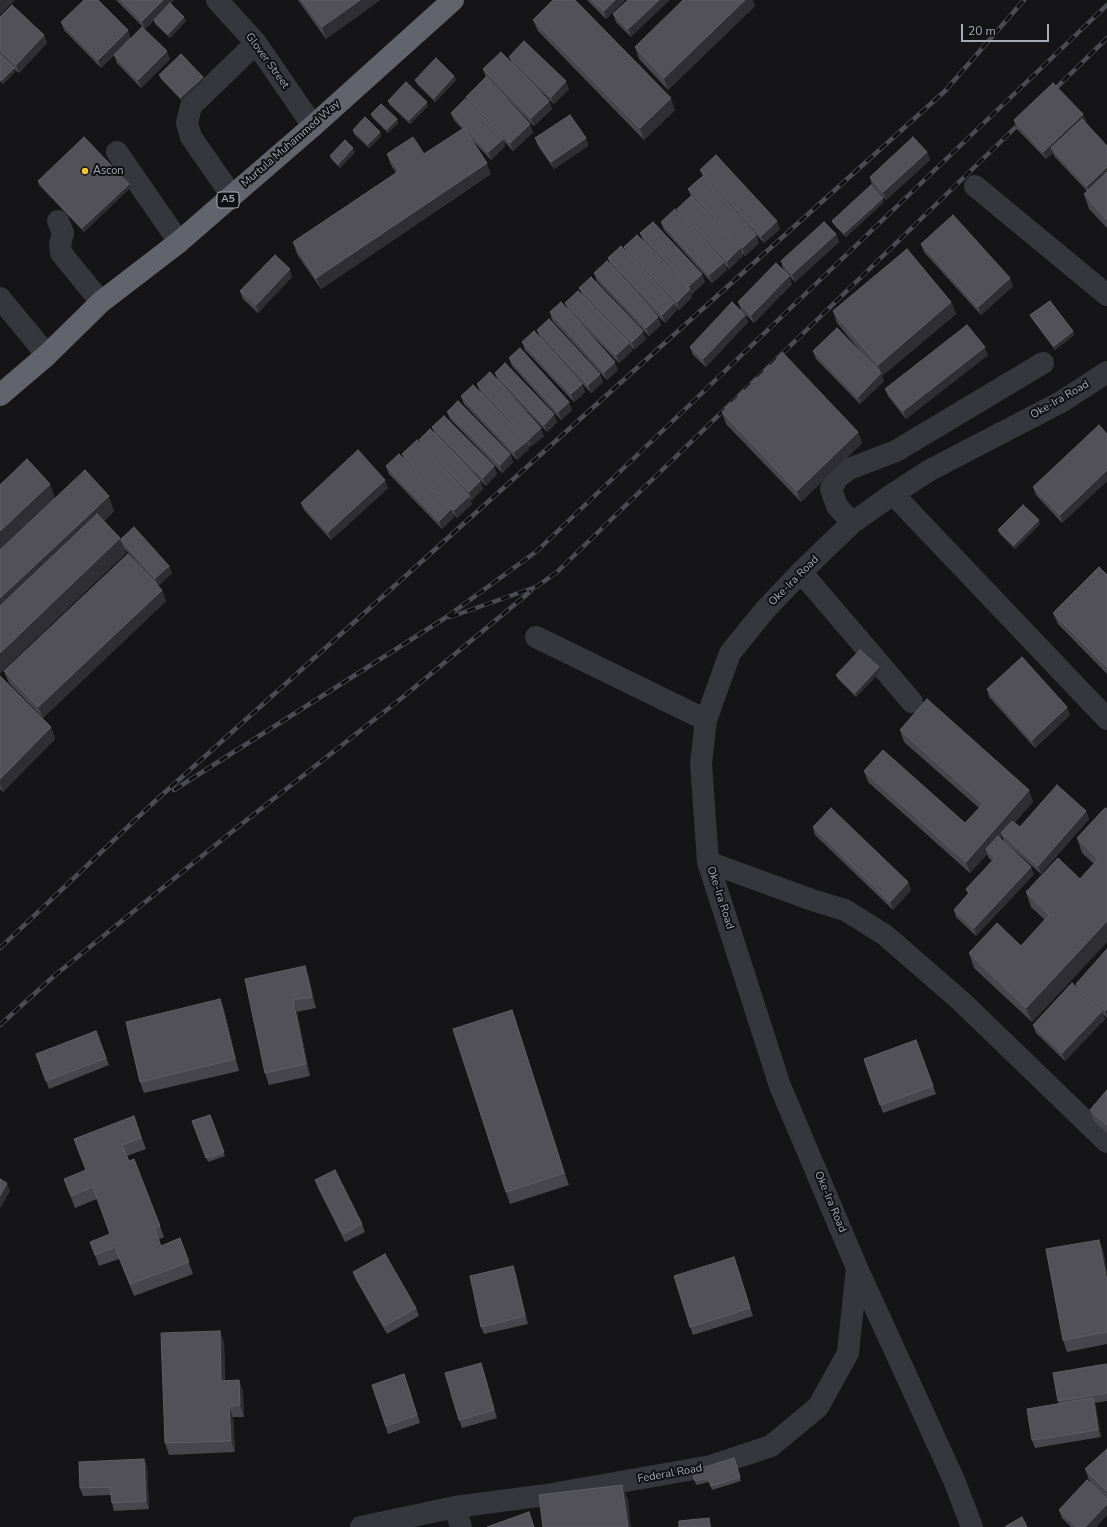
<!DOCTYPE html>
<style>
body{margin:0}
#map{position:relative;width:1107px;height:1527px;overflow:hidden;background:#151517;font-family:"Nunito Sans",sans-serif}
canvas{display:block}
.scale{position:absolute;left:961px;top:24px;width:88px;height:18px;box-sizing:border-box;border:2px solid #a7aab7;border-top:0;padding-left:5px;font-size:12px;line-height:14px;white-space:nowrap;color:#a7aab7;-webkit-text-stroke:3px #101012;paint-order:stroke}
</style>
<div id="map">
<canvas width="1107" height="1527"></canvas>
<div class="scale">20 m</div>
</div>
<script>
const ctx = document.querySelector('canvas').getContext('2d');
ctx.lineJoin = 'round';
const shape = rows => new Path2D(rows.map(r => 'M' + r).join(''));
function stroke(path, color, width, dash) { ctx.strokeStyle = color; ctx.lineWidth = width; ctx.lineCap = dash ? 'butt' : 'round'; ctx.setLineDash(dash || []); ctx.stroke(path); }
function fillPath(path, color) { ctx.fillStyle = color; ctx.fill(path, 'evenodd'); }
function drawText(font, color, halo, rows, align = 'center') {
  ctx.font = font + ' "Nunito Sans",sans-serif'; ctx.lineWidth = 4; ctx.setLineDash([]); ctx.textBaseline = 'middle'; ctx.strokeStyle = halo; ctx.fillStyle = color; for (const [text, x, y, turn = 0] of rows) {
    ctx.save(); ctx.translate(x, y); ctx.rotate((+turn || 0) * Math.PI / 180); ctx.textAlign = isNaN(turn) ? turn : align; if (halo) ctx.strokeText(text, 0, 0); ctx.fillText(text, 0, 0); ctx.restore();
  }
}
const minor = shape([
 [217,0,256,43,313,126],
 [117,152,179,242],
 [975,186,1107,295],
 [232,196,191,137,187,123,191,106,256,43],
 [58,221,63,233,60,244,61,253,101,302],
 [0,298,47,355],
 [893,494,1107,719],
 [852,523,837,506,831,489,838,477,849,469,896,451,1043,363],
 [801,572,912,702],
 [536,637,706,720],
 [708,862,815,901,845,910,885,935,962,1002,1107,1142],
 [455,1507,461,1527],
 [361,1527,455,1507,546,1495,711,1466,771,1446,818,1407,848,1353,857,1268],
 [972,1527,954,1480,857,1268,780,1086,708,862,701,763,706,720,730,653,765,610,801,572,852,523,893,494,930,470,1061,402,1107,372]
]);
const highway = shape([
 [0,395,47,355,101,302,179,242,232,196,313,126,453,0]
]);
const rail = shape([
 [1050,94,1107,38],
 [450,617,536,587,557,572,1024,119],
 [174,790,445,618,537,551,1107,5],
 [0,948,153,803,945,91,1024,0],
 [0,1025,54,976,234,830,403,697,531,591]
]);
const wall = shape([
 [116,0,174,0,170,4,186,21,170,38,155,24,154,20,145,29],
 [298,0,380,0,326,39],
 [587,0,625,0,606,19],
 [628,0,631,37,616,22,613,14],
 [755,6,668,90,639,59,635,47],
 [0,17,44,35,47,43,19,73,14,69,15,72,3,84,0,81],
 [533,20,675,110,644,140,538,31],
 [61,22,128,30,130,38,170,59,141,88,117,63,114,55,101,68,64,30],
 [509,57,569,89,554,104,537,88,549,101,552,109,534,126,501,93,533,132,513,151,504,141,505,146,491,160,471,139,491,174,321,289,297,254,293,242,396,173,391,165,387,154,424,154,462,129,454,120,451,113,467,101,466,97,486,77,483,69,511,61],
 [159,75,203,77,204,81,182,101,161,79],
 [454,76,456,80,435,102,417,84,415,80],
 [388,101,428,106,410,124,390,105],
 [371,114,397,119,398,123,388,133,373,118],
 [1083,114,1086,121,1085,122,1107,146,1107,228,1089,209,1084,194,1087,191,1054,156,1053,153,1046,159,1016,128,1014,120],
 [353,130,381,136,369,148,354,134],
 [535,138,586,138,588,146,554,169,538,146],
 [355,152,340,168,332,160,330,156],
 [927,152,930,160,886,200,872,185,870,177],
 [700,170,780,229,764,243,736,213,756,235,759,243,745,256,742,253,743,256,729,269,724,264,727,270,712,283,664,230,661,222,679,213,677,209,691,196,688,189,703,176],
 [38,181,129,184,130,188,84,232,39,185],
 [884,202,846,237,834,225,832,221],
 [640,233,705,282,692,294,690,292,692,297,679,310,675,305,677,310,665,323,628,285,658,317,661,325,649,336,597,281,594,273,610,265,608,258,626,251,624,247,643,241],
 [836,234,839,242,795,282,783,269,781,261],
 [921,244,1013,286,981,315,924,252],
 [789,276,792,284,754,323,741,310,738,302],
 [292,277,258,313,243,299,240,291],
 [579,288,646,339,634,350,630,345,632,351,619,363,577,320,618,370,607,380,552,320,550,312,568,310,565,303,582,295],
 [951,302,956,314,882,376,884,381,860,404,816,359,813,351,870,363,837,323,833,311],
 [745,315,748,322,706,367,693,355,690,347],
 [1030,315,1073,331,1074,335,1055,350,1032,319],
 [537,330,603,382,591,393,547,345,582,384,585,392,574,402,525,350,522,342,540,338],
 [988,355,906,419,888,396,885,389],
 [509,358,572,410,561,420,512,366],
 [495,373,554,414,557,422,547,432,500,383,544,436,530,447,528,445,529,449,517,460,464,404,461,396,480,392,477,384,498,381],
 [447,412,510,454,513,462,502,473,450,419],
 [722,412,858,432,862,443,801,502,726,424],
 [432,427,494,466,497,474,486,486,459,459,480,481,483,489,472,500,470,498,472,504,457,518,453,513,454,517,442,529,389,474,386,466,404,459,402,454,421,444,419,440,434,433],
 [1107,434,1107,481,1062,523,1036,495,1033,487],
 [50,484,55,499,114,511,104,521,121,539,169,566,172,573,158,586,162,590,166,601,43,718,9,683,4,671,149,576,124,548,126,553,0,673,0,485],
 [388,488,331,540,304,510,301,503],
 [1040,524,1015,549,1000,534,998,530],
 [1107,575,1107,674,1058,624,1053,613],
 [879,667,881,671,856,697,838,679,836,675],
 [0,676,51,727,55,739,3,792,0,789],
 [987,689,1070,715,1035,748,989,697],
 [900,730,1029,790,1033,802,1014,823,1020,827,1086,811,1089,819,1041,874,1004,841,1002,836,1000,839,1034,874,976,936,956,917,954,910,968,894,966,889,992,861,988,857,987,854,970,873,868,782,864,771,965,823,979,808,904,742],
 [1105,808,1107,942,1032,1022,974,968,969,953,1021,946,1045,920,1031,907,1026,892,1080,879,1094,864,1082,853,1077,838],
 [813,827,908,882,911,890,893,910,815,835],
 [1107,949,1107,1018,1103,1014,1105,1019,1065,1061,1036,1033,1033,1025,1077,988,1076,984],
 [305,966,309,978,316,1008,297,1012,310,1076,269,1085,265,1073],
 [220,999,224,1010,239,1071,144,1093,140,1082],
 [512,1010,569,1185,510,1204,506,1192],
 [96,1031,109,1065,49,1089,36,1054],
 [916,1040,936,1094,883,1113,864,1059],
 [1107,1090,1107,1133,1094,1121,1090,1110],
 [210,1115,225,1156,208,1162,192,1121],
 [134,1116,146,1149,127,1156,160,1226,164,1237,158,1240,161,1246,180,1238,193,1274,134,1296,119,1259,99,1266,90,1242,110,1234,97,1199,75,1208,64,1179,86,1170],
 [315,1180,362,1224,365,1232,345,1242,318,1188],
 [1099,1240,1103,1251,1107,1273,1107,1344,1067,1352,1063,1340],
 [737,1265,753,1316,693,1335,690,1327],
 [513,1266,516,1274,528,1324,484,1334,481,1327],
 [353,1272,416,1308,419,1316,387,1334,356,1280],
 [224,1342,225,1381,239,1380,243,1392,244,1417,233,1417,235,1452,169,1455,165,1443],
 [1107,1366,1107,1401,1095,1403,1101,1437,1035,1448,1032,1440,1059,1404,1058,1401],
 [484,1371,497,1418,462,1428,459,1420],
 [404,1374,420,1423,388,1434,372,1385],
 [1107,1449,1107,1515,1096,1527,1071,1527,1062,1518,1059,1510,1090,1483,1085,1469],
 [734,1458,741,1481,712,1490,709,1482,696,1485,695,1481],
 [144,1459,147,1467,149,1509,114,1511,112,1503,111,1495,83,1496,80,1488]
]);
const shadedWall = shape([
 [0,0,15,0,0,15],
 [163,0,174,0,145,29,142,21],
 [360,0,380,0,326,39,322,27],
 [615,0,625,0,606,19,604,11],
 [659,0,670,0,631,37,628,29],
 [745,0,753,0,755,6,668,90,664,78],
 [184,17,186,21,170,38,168,34],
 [128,30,130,38,101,68,98,60],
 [44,35,47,43,19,73,16,65],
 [167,51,170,59,141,88,138,80],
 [14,68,15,72,3,84,2,80],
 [454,76,456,80,435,102,434,98],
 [203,77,204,81,182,101,181,97],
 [566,81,569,89,554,104,551,97],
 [671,98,675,110,644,140,640,128],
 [549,101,552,109,534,126,531,118],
 [427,102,428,106,410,124,409,120],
 [1083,114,1086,121,1054,152,1051,148,1053,153,1046,159,1043,152],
 [397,119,398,123,388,133,387,129],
 [530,124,533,132,513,151,510,143],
 [380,132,381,136,369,148,368,144],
 [586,138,588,146,554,169,551,162],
 [503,139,505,146,491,160,488,152],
 [353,148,355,152,340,168,338,164],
 [927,152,930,160,886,200,883,192],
 [487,163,491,174,321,289,316,278],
 [1107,167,1107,178,1090,194,1087,186],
 [129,184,130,188,84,232,82,228],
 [883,198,884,202,846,237,844,233],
 [777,221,780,229,764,243,761,236],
 [836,234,839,242,795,282,792,274],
 [756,235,759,243,745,256,742,248],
 [740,248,743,256,729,269,727,261],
 [724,262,727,270,712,283,709,275],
 [290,269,292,277,258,313,256,305],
 [702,274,705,282,692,294,689,286],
 [789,276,792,284,754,323,751,315],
 [1010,278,1013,286,981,315,978,307],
 [690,289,692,297,679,310,677,302],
 [951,302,956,314,882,376,884,381,860,404,858,397,881,373,878,365],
 [674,303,677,310,665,323,662,315],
 [745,315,748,322,706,367,703,359],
 [658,317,661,325,649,336,646,328],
 [643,331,646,339,634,350,632,342],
 [1073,331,1074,335,1055,350,1054,346],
 [629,343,632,351,619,363,616,355],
 [985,347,988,355,906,419,903,411],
 [615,362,618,370,607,380,604,372],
 [600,374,603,382,591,393,588,385],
 [582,384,585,392,574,402,571,394],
 [569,402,572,410,561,420,558,412],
 [554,414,557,422,547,432,544,425],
 [541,428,544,436,530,447,528,440],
 [858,432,862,443,801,502,797,491],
 [527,441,529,449,517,460,514,452],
 [510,454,513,462,502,473,500,465],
 [494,466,497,474,486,486,483,478],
 [1107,470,1107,481,1062,523,1060,515],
 [385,480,388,488,331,540,328,532],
 [480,481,483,489,472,500,469,492],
 [50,484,55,499,0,551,0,531],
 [109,496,114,511,0,618,0,598],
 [469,496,472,504,457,518,454,510],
 [451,509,454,517,442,529,439,521],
 [1039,520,1040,524,1015,549,1014,545],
 [120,538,126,553,0,673,0,653],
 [169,566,172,573,158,586,155,578],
 [162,590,166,601,43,718,38,707],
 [879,667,881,671,856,697,855,693],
 [1067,707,1070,715,1035,748,1032,740],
 [51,727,55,739,3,792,0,784,0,779],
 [1029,790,1033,802,1004,835,1001,833,1002,836,989,852,986,849,987,854,970,873,966,862],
 [1086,811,1089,819,1041,874,1038,866],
 [1031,867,1034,874,976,936,974,928],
 [908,882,911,890,893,910,890,902],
 [1107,921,1107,942,1032,1022,1026,1008],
 [305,966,309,978,316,1008,312,997],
 [220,999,224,1010,239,1071,235,1059],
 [293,1000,297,1012,310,1076,306,1064],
 [1107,1008,1107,1017,1105,1011],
 [512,1010,516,1021,569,1185,564,1173],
 [1102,1011,1105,1019,1065,1061,1062,1053],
 [7,1183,10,1191,0,1209,0,1196],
 [1099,1240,1103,1251,1107,1274,1107,1281,1106,1277],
 [513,1266,516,1274,528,1324,525,1316],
 [220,1331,224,1342,225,1392,221,1381],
 [481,1363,484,1371,497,1418,494,1410],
 [239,1380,243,1392,244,1417,240,1405],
 [1093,1398,1095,1406,1101,1437,1098,1430],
 [229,1406,233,1417,235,1452,231,1441],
 [144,1459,147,1467,149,1509,146,1501],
 [622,1485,628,1500,631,1527,628,1527],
 [1107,1504,1107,1515,1096,1527,1085,1527],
 [709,1518,712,1527,710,1527]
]);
const building = shape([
 [84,0,98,0,128,30,98,60,61,22,84,0],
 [121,0,163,0,142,21,121,0],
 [302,0,360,0,322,27,302,0],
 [553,0,575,0,671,98,640,128,533,20,553,0],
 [592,0,615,0,604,11,592,0],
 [628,0,659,0,628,29,613,14,628,0],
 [683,0,745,0,664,78,635,47,683,0],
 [170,3,184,17,168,34,154,20,170,3],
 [12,5,44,35,16,65,0,50,0,17,12,5],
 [142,27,167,51,138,80,114,55,142,27],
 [524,41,566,81,551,97,509,57,524,41],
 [501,52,549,101,531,118,483,69,501,52],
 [181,54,203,77,181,97,159,75,181,54],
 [0,55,14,68,2,80,0,79,0,55],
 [436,58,454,76,434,98,415,80,436,58],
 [486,77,530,124,510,143,466,97,486,77],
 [406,82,427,102,409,120,388,101,406,82],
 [1053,83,1083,114,1043,152,1014,120,1053,83],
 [465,99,503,139,488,152,451,113,465,99],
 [381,104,397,119,387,129,371,114,381,104],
 [570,115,586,138,551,162,535,138,570,115],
 [365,117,380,132,368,144,353,130,365,117],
 [1082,119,1107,146,1107,167,1087,186,1051,148,1082,119],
 [464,128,487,163,316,278,293,242,399,171,387,154,413,137,424,154,464,128],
 [84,137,129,184,82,228,38,181,84,137],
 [913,137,927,152,883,192,870,177,913,137],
 [345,140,353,148,338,164,330,156,345,140],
 [716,155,777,221,761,236,700,170,716,155],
 [1107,172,1107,220,1084,194,1107,172],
 [703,176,756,235,742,248,688,189,703,176],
 [871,185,883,198,844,233,832,221,871,185],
 [691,196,740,248,727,261,677,209,691,196],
 [675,209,724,262,709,275,661,222,675,209],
 [953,215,1010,278,978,307,921,244,953,215],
 [653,222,702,274,689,286,640,233,653,222],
 [824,222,836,234,792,274,781,261,824,222],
 [637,235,690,289,677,302,624,247,637,235],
 [621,246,674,303,662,315,608,258,621,246],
 [907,249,951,302,878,365,833,311,907,249],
 [275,255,290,269,256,305,240,291,275,255],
 [607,261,658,317,646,328,594,273,607,261],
 [776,263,789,276,751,315,738,302,776,263],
 [591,277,643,331,632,342,579,288,591,277],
 [578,291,629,343,616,355,565,303,578,291],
 [1050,301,1073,331,1054,346,1030,315,1050,301],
 [561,302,615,362,604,372,550,312,561,302],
 [732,302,745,315,703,359,690,347,732,302],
 [549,319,600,374,588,385,537,330,549,319],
 [967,325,985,347,903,411,885,389,967,325],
 [837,328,881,373,858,397,813,351,837,328],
 [534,331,582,384,571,394,522,342,534,331],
 [520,348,569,402,558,412,509,358,520,348],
 [783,353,858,432,797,491,722,412,783,353],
 [505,363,554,414,544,425,495,373,505,363],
 [490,372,541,428,528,440,477,384,490,372],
 [473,385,527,441,514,452,461,396,473,385],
 [458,401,510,454,500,465,447,412,458,401],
 [444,416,494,466,483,478,432,427,444,416],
 [1099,425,1107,434,1107,470,1060,515,1033,487,1099,425],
 [430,429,480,481,469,492,419,440,430,429],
 [417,440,469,496,454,510,402,454,417,440],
 [358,450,385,480,328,532,301,503,358,450],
 [399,454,451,509,439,521,386,466,399,454],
 [27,459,50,484,0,531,0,485,27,459],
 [85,470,109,496,0,598,0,550,85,470],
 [1023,505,1039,520,1014,545,998,530,1023,505],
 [97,514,120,538,0,653,0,606,97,514],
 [134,527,169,566,155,578,121,540,121,539,134,527],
 [128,554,162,590,38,707,4,671,128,554],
 [1099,567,1107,575,1107,667,1053,613,1099,567],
 [860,650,879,667,855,693,836,675,860,650],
 [1022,657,1067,707,1032,740,987,689,1022,657],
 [0,676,51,727,0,779,0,676],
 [927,699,1029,790,966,862,864,771,883,750,965,823,983,804,900,730,927,699],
 [1057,785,1086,811,1038,866,1001,833,1012,821,1020,827,1057,785],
 [831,808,908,882,890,902,813,827,831,808],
 [1105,808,1107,809,1107,921,1026,1008,969,953,997,923,1021,946,1049,915,1026,892,1058,858,1080,879,1098,859,1077,838,1105,808],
 [998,836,1031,867,974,928,954,910,969,893,966,889,995,858,986,849,998,836],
 [1107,949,1107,1008,1105,1011,1076,984,1107,949],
 [305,966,312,997,293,1000,306,1064,265,1073,245,979,305,966],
 [1072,983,1102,1011,1062,1053,1033,1025,1072,983],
 [220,999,235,1059,140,1082,126,1022,220,999],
 [512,1010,564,1173,506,1192,453,1029,512,1010],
 [96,1031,106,1058,46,1081,36,1054,96,1031],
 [916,1040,933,1086,880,1105,864,1059,916,1040],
 [1107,1090,1107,1125,1090,1110,1107,1090],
 [210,1115,224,1152,206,1158,192,1121,210,1115],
 [134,1116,141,1138,122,1145,129,1161,134,1159,160,1226,154,1228,161,1246,180,1238,189,1262,130,1284,115,1247,95,1255,90,1242,110,1234,93,1187,71,1196,64,1179,86,1170,74,1139,134,1116],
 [335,1170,362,1224,343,1234,315,1180,335,1170],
 [0,1179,7,1183,0,1196,0,1179],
 [1099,1240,1106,1277,1107,1277,1107,1332,1063,1340,1046,1249,1099,1240],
 [385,1254,416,1308,384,1326,353,1272,385,1254],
 [734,1257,750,1308,690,1327,674,1276,734,1257],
 [513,1266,525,1316,481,1327,470,1276,513,1266],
 [220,1331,221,1381,239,1380,240,1405,229,1406,231,1441,165,1443,161,1333,220,1331],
 [481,1363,494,1410,459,1420,445,1373,481,1363],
 [1106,1364,1107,1368,1107,1393,1058,1401,1053,1373,1106,1364],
 [404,1374,417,1415,386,1426,372,1385,404,1374],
 [1093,1398,1098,1430,1032,1440,1027,1409,1093,1398],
 [1107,1449,1107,1491,1085,1469,1107,1449],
 [734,1458,740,1477,711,1486,708,1478,695,1481,692,1471,734,1458],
 [144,1459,146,1501,112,1503,110,1487,80,1488,79,1462,144,1459],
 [1087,1480,1107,1499,1107,1504,1085,1527,1077,1527,1059,1510,1087,1480],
 [622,1485,628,1527,543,1527,539,1495,622,1485],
 [529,1512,534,1527,487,1527,529,1512],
 [1022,1517,1027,1527,1006,1527,1006,1526,1022,1517],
 [709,1518,710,1527,679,1527,679,1521,709,1518]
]);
const markers = [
 [85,171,4,"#f2c533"]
];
const shields = [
 [228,200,22]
];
const shieldNames = [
 ["A5",228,200]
];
const streetNames = [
 ["Glover Street",267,61,54],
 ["Murtula Muhammed Way",291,144,-41],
 ["Oke-Ira Road",1060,400,-30],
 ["Oke-Ira Road",794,581,-45],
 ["Oke-Ira Road",720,898,72],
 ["Oke-Ira Road",830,1202,67],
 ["Federal Road",670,1474,-10]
];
const poiNames = [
 ["Ascon",93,171]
];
stroke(minor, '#36373c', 22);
stroke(highway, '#62646d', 22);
stroke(rail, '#4b4c53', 4.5);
stroke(rail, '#101012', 3, [9]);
fillPath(wall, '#47464c');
fillPath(shadedWall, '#2f2e32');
fillPath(building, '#525158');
stroke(building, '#5f5f66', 1);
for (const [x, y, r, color] of markers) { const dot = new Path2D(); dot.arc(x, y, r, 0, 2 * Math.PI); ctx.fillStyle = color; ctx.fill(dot); stroke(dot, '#101012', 1.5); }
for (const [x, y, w] of shields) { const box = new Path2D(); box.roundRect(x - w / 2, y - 8, w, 16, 3); ctx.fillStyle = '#101012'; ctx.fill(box); stroke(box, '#a7aab7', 1); }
drawText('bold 10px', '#a7aab7', null, shieldNames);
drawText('11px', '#a7aab7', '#101012', streetNames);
drawText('11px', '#a7aab7', '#101012', poiNames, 'left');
</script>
